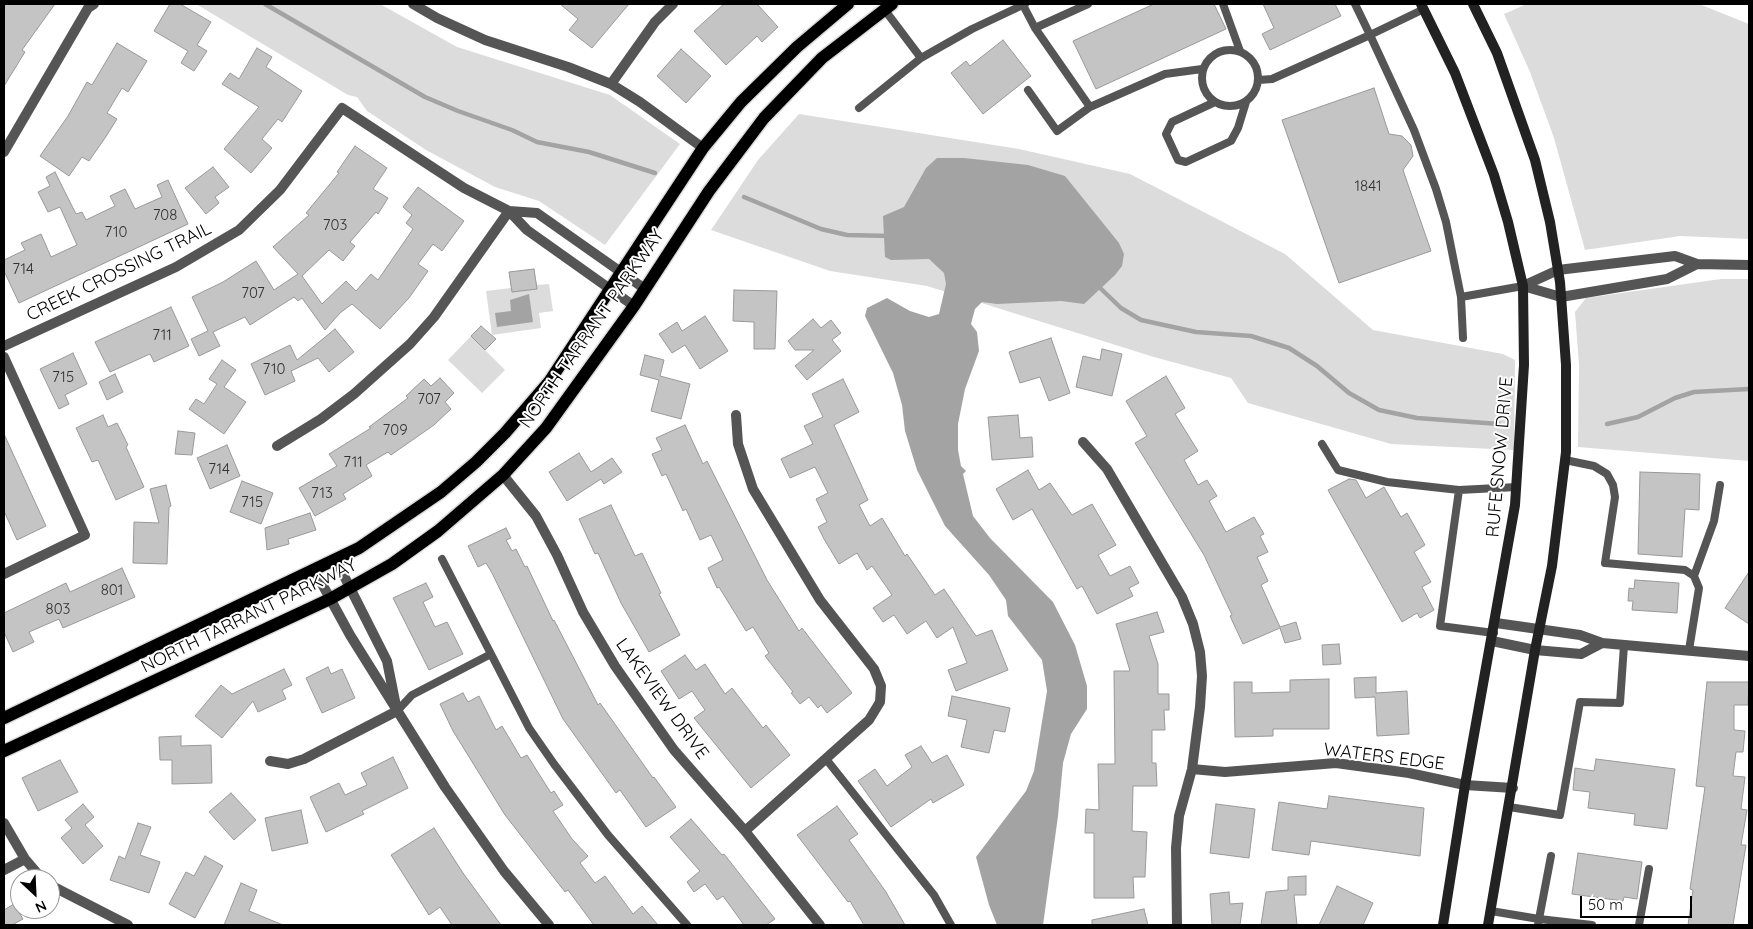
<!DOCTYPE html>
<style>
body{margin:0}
#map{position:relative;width:1753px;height:929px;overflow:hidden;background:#fff;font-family:Quicksand,sans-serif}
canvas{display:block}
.frame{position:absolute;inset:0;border:5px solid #000;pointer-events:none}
.north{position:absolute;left:10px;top:869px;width:50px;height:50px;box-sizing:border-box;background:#fff;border:1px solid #999;border-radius:50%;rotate:155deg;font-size:14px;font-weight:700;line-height:20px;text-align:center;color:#000}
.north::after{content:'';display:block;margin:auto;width:18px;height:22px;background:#000;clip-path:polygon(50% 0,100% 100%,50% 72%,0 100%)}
.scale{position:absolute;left:1580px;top:896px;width:112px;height:22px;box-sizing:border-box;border:2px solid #000;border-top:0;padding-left:6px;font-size:15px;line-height:18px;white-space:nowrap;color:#000;-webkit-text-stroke:4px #fff;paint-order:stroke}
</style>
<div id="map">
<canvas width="1753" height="929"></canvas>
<div class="frame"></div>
<div class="north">N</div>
<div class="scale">50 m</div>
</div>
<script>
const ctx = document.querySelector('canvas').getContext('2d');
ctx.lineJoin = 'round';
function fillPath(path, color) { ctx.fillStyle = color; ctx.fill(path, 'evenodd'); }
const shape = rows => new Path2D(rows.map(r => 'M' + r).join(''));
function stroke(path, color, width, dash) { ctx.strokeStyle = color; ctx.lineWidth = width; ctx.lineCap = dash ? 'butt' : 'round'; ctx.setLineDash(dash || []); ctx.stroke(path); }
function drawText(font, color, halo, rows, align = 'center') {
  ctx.font = font + ' Quicksand,sans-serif'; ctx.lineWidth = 4; ctx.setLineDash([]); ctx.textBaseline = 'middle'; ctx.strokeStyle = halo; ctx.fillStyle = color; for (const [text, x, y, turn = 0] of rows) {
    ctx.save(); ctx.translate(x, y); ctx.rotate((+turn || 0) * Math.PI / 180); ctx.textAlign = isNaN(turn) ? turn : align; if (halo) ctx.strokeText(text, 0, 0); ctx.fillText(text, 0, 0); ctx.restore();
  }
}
const green = shape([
 [196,4,380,4,457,47,610,95,680,144,605,245,539,201,495,187,426,150,367,111,357,97,348,95],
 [1527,4,1699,4,1749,24,1749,239,1680,236,1585,250,1554,138,1530,72,1504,14],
 [799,114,1019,149,1130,174,1285,254,1373,330,1503,354,1515,360,1514,450,1391,444,1248,403,1231,378,1154,357,927,286,830,271,711,230,758,160],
 [534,269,537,285,549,284,553,311,539,313,541,328,492,335,486,291,511,288,509,272],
 [1721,279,1749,279,1749,461,1578,447,1579,365,1575,312,1586,298],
 [471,336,505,370,482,393,448,360]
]);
const water = shape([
 [937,158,964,158,1028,165,1065,176,1119,243,1124,254,1122,266,1115,275,1084,304,1061,301,997,304,982,302,975,309,971,324,977,332,979,351,965,389,958,424,958,450,961,466,966,471,963,474,973,516,990,538,1053,602,1075,645,1087,686,1087,709,1071,734,1063,763,1058,816,1043,925,997,925,989,905,976,857,1026,791,1034,771,1047,691,1042,660,1008,616,1006,600,989,575,945,526,917,470,905,431,902,405,893,373,865,316,867,308,887,298,910,311,929,317,939,314,946,284,944,273,929,259,891,260,885,257,883,216,904,207,926,168],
 [529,294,533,322,497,327,495,313,511,311,510,300]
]);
const stream = shape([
 [265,4,425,97,458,111,512,130,537,142,589,152,655,173],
 [744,197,821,229,847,235,890,236],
 [1097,285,1121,308,1141,320,1196,332,1251,336,1289,348,1317,366,1349,393,1379,410,1417,418,1499,424],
 [1607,424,1638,417,1675,398,1694,392,1749,389]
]);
const building = shape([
 [4,4,55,4,22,50,25,52,4,86,4,4],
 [170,4,180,4,211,22,197,45,207,51,194,71,181,63,188,51,154,31,170,4],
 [560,4,629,4,592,48,569,30,578,19,560,4],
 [724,4,757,4,778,27,762,42,757,36,726,65,694,31,724,4],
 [1154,4,1214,4,1226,29,1096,89,1073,41,1154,4],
 [1263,4,1335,4,1341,16,1270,50,1262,34,1274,28,1263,4],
 [1003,40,1031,76,983,114,951,73,966,61,970,66,1003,40],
 [117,43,147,61,128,92,122,88,107,113,117,119,105,138,89,161,82,157,69,176,40,156,68,116,87,82,92,85,117,43],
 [257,48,272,57,266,67,302,91,282,122,278,119,262,139,272,148,251,173,224,149,259,107,222,84,230,73,239,79,257,48],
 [681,49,711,76,686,103,657,76,681,49],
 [1374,88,1389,134,1402,136,1411,145,1413,156,1403,170,1431,251,1339,283,1282,120,1374,88],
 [355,146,387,168,373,189,388,198,378,214,376,212,350,242,355,246,343,261,329,250,302,276,322,304,346,281,356,291,371,274,378,280,413,229,406,223,412,215,403,207,418,187,464,221,442,251,433,244,418,264,428,271,409,298,380,329,352,304,340,313,325,330,302,298,298,301,294,297,250,325,245,317,213,332,220,346,199,356,191,339,208,331,192,297,223,282,256,261,274,290,298,274,273,247,309,215,306,213,339,173,337,172,355,146],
 [213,167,229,187,215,197,219,203,206,214,185,188,213,167],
 [55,172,76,214,82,212,86,220,115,206,110,196,125,189,135,209,162,197,157,185,168,180,188,224,19,303,4,271,4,260,25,250,21,243,41,234,51,257,77,245,60,207,48,212,38,192,50,186,46,177,55,172],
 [534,269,537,289,512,292,509,272,534,269],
 [734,290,777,291,775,349,754,349,754,322,733,321,734,290],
 [171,307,189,346,154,362,150,354,110,372,95,342,171,307],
 [705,316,728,351,700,369,685,345,672,353,659,334,677,322,682,331,705,316],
 [813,319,821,328,831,320,841,333,832,340,841,351,807,380,795,366,814,350,795,350,788,341,813,319],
 [481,326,496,339,485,350,471,336,481,326],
 [335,329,354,352,329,372,318,358,291,371,295,381,265,395,251,364,290,345,297,360,335,329],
 [1051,338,1070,393,1049,401,1040,377,1020,383,1009,352,1051,338],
 [1102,349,1122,354,1112,396,1076,387,1083,356,1100,360,1102,349],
 [73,353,87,384,65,395,69,404,59,409,40,369,73,353],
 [645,355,664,360,660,376,690,384,681,419,651,411,659,380,640,375,645,355],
 [222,360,236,370,224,387,246,402,224,434,189,409,196,399,204,404,217,384,209,379,222,360],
 [115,374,123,392,107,400,99,382,115,374],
 [1166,376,1185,408,1175,414,1198,451,1184,460,1198,485,1207,480,1217,496,1209,501,1226,532,1254,517,1264,534,1260,536,1268,552,1257,557,1268,581,1261,585,1280,627,1296,622,1301,639,1285,643,1280,628,1243,644,1230,616,1232,615,1204,555,1135,443,1147,436,1126,401,1166,376],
 [440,378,454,393,445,402,451,409,434,425,391,455,388,452,366,465,372,476,343,494,346,499,315,516,299,488,337,466,329,454,371,428,369,427,408,398,406,396,424,379,431,386,440,378],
 [843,379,859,412,834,425,868,500,859,505,870,526,882,518,905,556,907,554,935,595,944,589,976,636,992,630,1008,670,956,691,948,670,967,663,953,627,937,638,926,621,907,634,894,615,883,622,873,608,892,595,872,566,867,570,857,553,839,564,824,539,818,527,827,522,816,499,828,493,815,467,790,478,781,459,813,444,804,426,823,417,812,394,843,379],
 [103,415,108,427,117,423,128,445,126,447,144,487,116,500,98,460,92,462,76,428,103,415],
 [1018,415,1020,438,1032,437,1033,457,992,460,988,417,1018,415],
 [685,425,703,464,707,461,767,580,799,631,802,628,852,693,827,713,821,705,818,708,809,697,800,704,791,693,793,692,765,656,769,653,753,627,746,631,719,587,717,588,708,568,723,560,711,535,700,540,686,509,683,511,666,474,662,476,652,454,662,450,656,438,685,425],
 [178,431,195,433,192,455,175,454,178,431],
 [4,434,46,526,17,540,4,511,4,434],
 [227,445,240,476,210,489,197,458,227,445],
 [579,453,591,472,612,458,622,472,604,484,601,479,567,501,549,472,579,453],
 [1028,470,1039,490,1050,483,1072,515,1092,504,1116,545,1098,555,1110,576,1130,566,1139,583,1129,588,1133,596,1097,614,1082,586,1077,589,1032,509,1013,520,996,489,1028,470],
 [1640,472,1700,474,1699,510,1685,509,1682,557,1638,554,1640,472],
 [1349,479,1356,480,1366,498,1384,487,1401,517,1407,513,1425,545,1414,552,1431,582,1422,587,1434,610,1420,618,1417,613,1402,622,1328,490,1349,479],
 [242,481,273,493,261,524,230,512,242,481],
 [166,485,171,506,169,507,167,564,133,563,134,522,159,523,150,489,166,485],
 [611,505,635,556,642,553,661,593,659,594,680,635,649,652,621,603,598,553,595,554,579,519,611,505],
 [310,513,316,530,288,539,289,544,267,550,265,528,310,513],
 [506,528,511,538,506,540,512,551,516,549,525,567,527,566,553,621,554,620,598,705,600,703,653,778,654,777,676,807,646,827,620,790,616,793,563,719,492,573,486,563,478,567,468,546,506,528],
 [122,568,135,597,63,628,59,619,29,632,34,642,13,652,4,632,4,613,66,583,70,592,122,568],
 [1749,572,1749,624,1725,608,1749,572],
 [1635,580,1679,583,1677,613,1632,610,1633,601,1628,601,1629,588,1634,589,1635,580],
 [426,583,433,597,423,602,435,627,447,622,463,654,429,670,393,598,426,583],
 [1157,612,1164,632,1149,636,1158,664,1158,694,1169,694,1169,710,1164,710,1165,730,1152,730,1152,763,1156,763,1157,786,1133,786,1132,831,1147,832,1145,877,1133,877,1134,898,1094,898,1094,833,1085,833,1086,809,1099,810,1098,764,1115,764,1114,671,1130,671,1116,624,1157,612],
 [1339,644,1341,664,1323,665,1322,645,1339,644],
 [685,655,696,670,705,664,725,694,732,688,763,728,766,725,790,755,751,788,694,718,705,710,692,691,679,699,661,671,685,655],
 [328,667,331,674,342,669,355,698,322,713,306,678,328,667],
 [284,669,292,685,282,690,286,699,258,712,253,701,222,738,195,716,221,685,232,694,284,669],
 [1376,677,1376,693,1407,691,1409,734,1377,736,1375,697,1355,698,1354,678,1376,677],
 [1329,679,1329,729,1273,729,1273,736,1235,737,1234,682,1252,682,1252,693,1290,692,1290,680,1329,679],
 [1707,682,1749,682,1748,705,1734,705,1734,730,1745,731,1743,752,1736,752,1733,776,1745,777,1741,809,1747,810,1741,845,1746,845,1733,925,1688,925,1693,890,1690,889,1705,787,1696,786,1707,682],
 [463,693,468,702,479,696,496,730,502,726,521,758,527,755,551,793,554,791,563,805,553,811,572,839,588,856,580,863,595,883,605,876,633,914,642,906,658,925,594,925,568,890,565,892,505,815,453,731,440,704,463,693],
 [952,696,1010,708,1005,732,994,730,989,753,961,747,967,720,948,716,952,696],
 [181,736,181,746,211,745,212,783,172,784,172,760,160,760,159,737,181,736],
 [921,746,932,763,947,755,964,785,933,803,931,799,891,827,858,781,875,769,887,786,912,767,905,755,921,746],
 [393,757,408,788,362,811,364,814,326,832,310,797,339,783,345,795,367,785,361,773,393,757],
 [1596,759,1675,769,1667,829,1634,825,1635,814,1588,808,1590,792,1573,790,1575,768,1594,771,1596,759],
 [60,760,78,792,38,811,22,778,60,760],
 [231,793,256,820,234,840,209,812,231,793],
 [1329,796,1424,808,1420,856,1311,841,1309,855,1272,850,1279,802,1327,809,1329,796],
 [83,804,94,817,85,825,103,846,83,864,61,838,72,828,65,820,83,804],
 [1216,804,1255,809,1249,858,1210,853,1216,804],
 [837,806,858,834,849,840,886,892,905,925,864,925,850,901,848,902,797,835,837,806],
 [301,810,308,843,272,851,265,818,301,810],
 [691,819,722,855,724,854,775,919,766,925,744,925,723,896,717,900,705,884,694,892,687,882,700,871,670,837,691,819],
 [138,823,151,827,140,855,160,862,149,893,110,880,119,856,125,859,138,823],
 [434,828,463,873,501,925,452,925,440,907,429,915,391,855,434,828],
 [1578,853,1642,862,1637,899,1624,897,1623,901,1572,894,1578,853],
 [205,856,223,866,195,918,169,904,186,872,194,876,205,856],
 [1306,876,1306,895,1294,895,1297,925,1261,925,1266,892,1288,890,1288,877,1306,876],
 [241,883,257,890,249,911,283,925,224,925,241,883],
 [1337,886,1373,903,1363,925,1319,925,1337,886],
 [1229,892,1230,904,1243,903,1240,925,1212,925,1210,894,1229,892],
 [14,904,23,919,12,925,4,925,4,910,14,904],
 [1144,909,1148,925,1092,925,1092,920,1144,909]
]);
const service = shape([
 [1088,4,1035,28,1090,107,1165,74,1202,69],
 [1223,4,1240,51],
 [1355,4,1370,35,1424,9],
 [1023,5,1035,28],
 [884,9,921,58],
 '1202 78a28 28 0 1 1 56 0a28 28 0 1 1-56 0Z',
 [1259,80,1272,79,1370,35,1414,130,1436,189,1446,222,1461,297,1523,286],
 [1028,90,1057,131,1090,107],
 [1215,102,1172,122,1166,134,1178,160,1186,162,1231,141,1238,128,1246,102],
 [859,108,921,58,972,29,1025,4],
 [1461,297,1463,338],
 [1322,444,1338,470,1387,482,1459,490,1517,487],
 [1565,460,1594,466,1607,474,1613,485,1615,497,1605,563,1685,570,1694,576,1699,588,1689,650],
 [1459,490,1440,626,1494,633],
 [442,559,491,654],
 [1694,576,1714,521,1720,485],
 [397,711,412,695,491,654,529,728,554,764,608,835,687,925],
 [826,759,934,895,951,925],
 [1509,807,1560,815,1580,702,1620,703,1624,645],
 [1551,856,1539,919,1592,925],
 [1491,911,1539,919,1538,925],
 [1639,925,1649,869]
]);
const minor = shape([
 [413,4,437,18,485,40,568,67,611,84,640,102,703,148],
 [611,84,655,22,673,4],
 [4,152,88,8,94,4],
 [509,211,537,213,645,289],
 [1523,286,1558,270,1675,256,1697,264,1749,265],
 [1523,286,1561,297,1667,279,1697,264],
 [4,346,176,267,239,230,280,190,342,108,464,188,509,211,527,230,634,306],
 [4,357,85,535,4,574],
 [736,415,738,444,753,489,820,600,874,669,881,686,880,702,869,720,745,831],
 [1083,442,1107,469,1182,597,1193,624,1200,652,1202,676,1200,707,1192,769,1179,816,1176,848,1177,925],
 [277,446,321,419,354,394,410,344,434,317,509,211],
 [503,475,536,516,557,555,583,612,615,666,674,750,745,831,820,925],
 [336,560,387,661,396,706],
 [315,571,350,635,445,787,504,871,549,925],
 [1496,623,1580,635,1602,643,1749,656],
 [1492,641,1535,650,1581,654,1602,643],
 [270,761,288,764,304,759,397,711],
 [1192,769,1225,772,1336,763,1409,773,1465,785,1513,788],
 [4,823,25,859,42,879],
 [4,870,25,859],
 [50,885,128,925]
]);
const secondary = shape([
 [1421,4,1455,73,1494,175,1508,222,1523,286,1524,365,1515,505,1465,785,1443,925],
 [1473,4,1497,53,1535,160,1550,222,1560,282,1566,365,1566,452,1552,566,1535,650,1488,925]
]);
const primary = shape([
 [4,718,359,548,441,492,476,462,505,433,549,382,703,148,741,102,797,47,848,4],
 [4,751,330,599,392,564,438,531,503,475,546,428,634,306,709,191,764,118,822,58,892,4]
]);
const numberNames = [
 ["1841",1368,186],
 ["708",165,215],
 ["703",335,225],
 ["710",116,232],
 ["714",23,269],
 ["707",253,293],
 ["711",162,335],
 ["710",274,369],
 ["715",63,377],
 ["707",429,399],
 ["709",395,430],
 ["711",353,462],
 ["714",219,469],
 ["713",322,493],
 ["715",252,502],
 ["801",112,590],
 ["803",58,609]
];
const streetNames = [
 ["CREEK CROSSING TRAIL",119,272,-26],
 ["NORTH TARRANT PARKWAY",592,329,-55],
 ["RUFE SNOW DRIVE",1500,457,-85],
 ["NORTH TARRANT PARKWAY",249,616,-26],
 ["LAKEVIEW DRIVE",662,699,54],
 ["WATERS EDGE",1384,757,7]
];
fillPath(green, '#dcdcdc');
fillPath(water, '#a3a3a3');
stroke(stream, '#a3a3a3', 4.5);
fillPath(building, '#c4c4c4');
stroke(building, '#999', 1);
stroke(primary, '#dbdbdb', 15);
stroke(service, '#555', 8);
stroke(minor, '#555', 10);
stroke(secondary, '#222', 10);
stroke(primary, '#000', 12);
drawText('15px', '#313131', null, numberNames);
drawText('18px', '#000', '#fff', streetNames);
</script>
